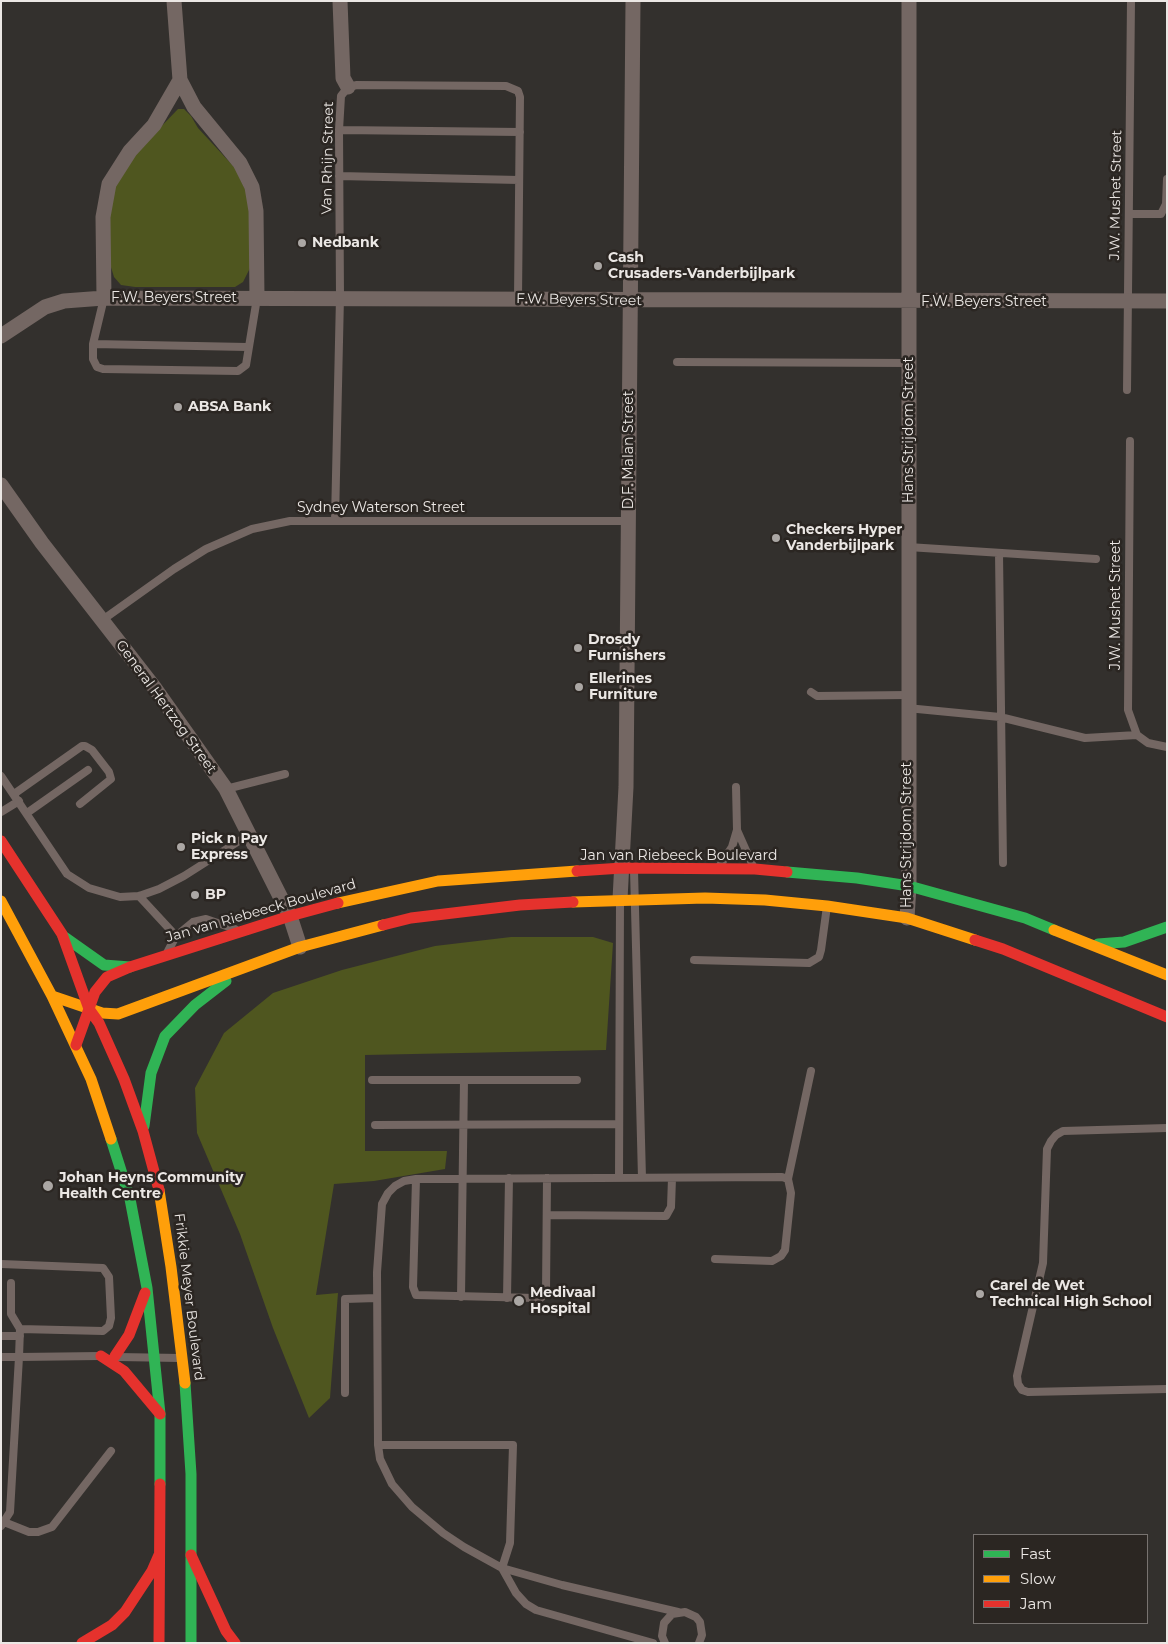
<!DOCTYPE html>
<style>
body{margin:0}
#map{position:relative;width:1168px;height:1644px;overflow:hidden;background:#33302d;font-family:Montserrat,sans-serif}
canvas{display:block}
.frame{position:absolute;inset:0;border:2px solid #ebe7e4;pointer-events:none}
.legend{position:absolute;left:973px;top:1534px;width:175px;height:90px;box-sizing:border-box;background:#2b2622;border:1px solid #787370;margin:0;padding:6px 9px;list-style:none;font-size:15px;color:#ebe7e4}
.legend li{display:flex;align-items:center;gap:10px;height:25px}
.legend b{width:25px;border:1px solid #787370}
</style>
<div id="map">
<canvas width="1168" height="1644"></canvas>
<div class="frame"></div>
<ul class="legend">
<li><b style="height:6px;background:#30b455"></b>Fast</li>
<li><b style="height:6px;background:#ff9f0a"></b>Slow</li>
<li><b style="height:6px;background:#e5322d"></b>Jam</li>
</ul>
</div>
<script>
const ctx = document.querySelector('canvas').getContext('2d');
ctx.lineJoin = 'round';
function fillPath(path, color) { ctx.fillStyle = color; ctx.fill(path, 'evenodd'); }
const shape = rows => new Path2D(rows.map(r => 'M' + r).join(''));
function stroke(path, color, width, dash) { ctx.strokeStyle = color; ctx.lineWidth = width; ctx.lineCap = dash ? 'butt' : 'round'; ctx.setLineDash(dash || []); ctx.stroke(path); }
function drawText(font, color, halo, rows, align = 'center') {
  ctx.font = font + ' Montserrat,sans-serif'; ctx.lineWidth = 5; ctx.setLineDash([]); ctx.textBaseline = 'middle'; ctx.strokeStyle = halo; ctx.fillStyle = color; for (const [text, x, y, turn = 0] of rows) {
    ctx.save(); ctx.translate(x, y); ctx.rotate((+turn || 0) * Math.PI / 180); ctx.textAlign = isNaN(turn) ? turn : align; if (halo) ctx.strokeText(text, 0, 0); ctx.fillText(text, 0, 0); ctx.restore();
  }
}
const green = shape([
 [178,109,184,109,191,116,198,128,235,168,250,199,250,268,243,282,235,287,135,287,121,285,114,277,110,264,110,200,119,175,130,159],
 [511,937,593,937,613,943,606,1050,365,1055,365,1151,447,1151,445,1169,374,1181,334,1184,316,1295,338,1293,330,1398,309,1418,273,1328,240,1234,197,1133,195,1088,224,1033,273,993,342,970,435,946]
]);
const lane = shape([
 [339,130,520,132],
 [339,176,519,180],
 [1129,214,1161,214,1166,204,1167,179],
 [104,298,93,344,93,359,97,367,103,369,238,371,246,365,257,298],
 [93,344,247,347],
 [677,362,909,363],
 [1127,390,1131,1],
 [1130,441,1128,710,1137,735,1148,743,1167,747],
 [335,520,340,297,339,130,341,96,348,87,357,85,506,86,518,91,520,97,518,298],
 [908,547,1096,559],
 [999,553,1003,863],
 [101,621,174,569,206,549,252,529,290,521,629,521],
 [811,692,817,696,907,695],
 [907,708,1000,717,1085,738,1137,735],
 [1,776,67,874,89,888,120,897,139,896,159,889,184,876,250,834],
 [736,787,737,830,753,866],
 [226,789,285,774],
 [14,794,82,746,85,746,92,750,109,772,111,779,80,804],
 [1,812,19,801],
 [27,813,88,770],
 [719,867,732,847,737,830],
 [634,870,642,1178],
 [139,896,176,936],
 [168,951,176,936,193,922,206,919,235,929],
 [694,960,809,963,819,957,821,950,827,906],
 [372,1080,577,1080],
 [375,1125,619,1124],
 [1167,1128,1063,1131,1056,1135,1051,1141,1047,1149,1043,1263,1017,1376,1018,1384,1022,1390,1028,1392,1167,1389],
 [619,1178,620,900],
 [416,1179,413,1287,416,1295,535,1298,541,1298,546,1292,547,1178],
 [788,1179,811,1071],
 [547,1215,666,1216,671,1207,672,1178],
 [1,1264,103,1268,109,1277,111,1318,109,1326,103,1331,20,1329,19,1357,1,1357],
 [11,1283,11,1314,20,1329],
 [461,1297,464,1080],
 [507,1298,509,1178],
 [1,1336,20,1336],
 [117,1357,180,1358],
 [345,1393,345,1299,377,1298],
 [378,1445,513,1445,510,1543,502,1568,516,1593,526,1604,536,1610,653,1643],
 [4,1522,29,1532,38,1532,52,1527,111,1451],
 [1,1526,10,1512,19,1357,100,1356],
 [678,1612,562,1585,502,1568,464,1547,443,1533,412,1507,392,1484,380,1459,378,1445,377,1272,382,1204,388,1193,395,1186,404,1181,416,1179,782,1177,788,1179,791,1193,785,1250,781,1256,772,1261,715,1259],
 [665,1643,662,1636,664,1623,672,1614,685,1612,696,1617,700,1622,702,1635,699,1643]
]);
const street = shape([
 [174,1,180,80,194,107,240,163,252,187,256,211,257,298],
 [340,1,343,78,348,87],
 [104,298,103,217,109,184,130,151,154,125,180,80],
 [1,336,45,307,64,301,104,298,1167,301],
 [1,485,42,543,154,687,226,789,290,916,300,947],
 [620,899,626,787,633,1],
 [907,918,909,886,909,1]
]);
const fast = shape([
 [787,872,857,878,909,886,1025,918,1054,930],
 [63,936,104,965,130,967],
 [1098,944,1124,942,1167,927],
 [144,1126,151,1073,165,1036,195,1005,226,981],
 [111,1139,130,1199,147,1288,160,1414,160,1484],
 [185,1383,191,1474,191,1643]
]);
const slow = shape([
 [1,901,52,996,91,1079,111,1139],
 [573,902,705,898,765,900,827,906,907,918,975,940],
 [338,903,438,881,577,871],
 [1054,930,1167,975],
 [52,996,102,1013,118,1014,300,947,383,925],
 [159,1190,171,1267,185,1383]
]);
const jam = shape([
 [1,841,62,934,89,1009,99,1023,124,1079,143,1131,159,1190],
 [577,871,622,868,755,869,787,872],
 [383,925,411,918,520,905,573,902],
 [975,940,1003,949,1167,1017],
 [76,1045,95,992,107,977,130,967,290,916,338,903],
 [101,1356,124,1371,160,1414],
 [115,1356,129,1335,145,1293],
 [191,1555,226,1631,235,1643],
 [82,1643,112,1625,125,1612,152,1571,159,1555],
 [159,1643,160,1484]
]);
const markers = [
 [302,243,5,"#aba7a4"],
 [598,266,5,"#aba7a4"],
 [178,407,5,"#aba7a4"],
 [776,538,5,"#aba7a4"],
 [578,648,5,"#aba7a4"],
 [579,687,5,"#aba7a4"],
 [181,847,5,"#aba7a4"],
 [195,895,5,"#aba7a4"],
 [48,1186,6,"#aba7a4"],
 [980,1294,5,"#aba7a4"],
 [519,1301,6,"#aba7a4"]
];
const streetNames = [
 ["Van Rhijn Street",328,158,-89],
 ["J.W. Mushet Street",1116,195,-89],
 ["F.W. Beyers Street",174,298],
 ["F.W. Beyers Street",579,300,1],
 ["F.W. Beyers Street",984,302],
 ["Hans Strijdom Street",909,430,-90],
 ["D.F. Malan Street",629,450,-90],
 ["Sydney Waterson Street",381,508],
 ["J.W. Mushet Street",1116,605,-90],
 ["General Hertzog Street",166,707,54],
 ["Hans Strijdom Street",907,835,-90],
 ["Jan van Riebeeck Boulevard",679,856],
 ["Jan van Riebeeck Boulevard",261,911,-16],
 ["Frikkie Meyer Boulevard",189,1297,83]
];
const poiNames = [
 ["Nedbank",312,243],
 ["Cash",608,258],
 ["Crusaders-Vanderbijlpark",608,274],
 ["ABSA Bank",188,407],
 ["Checkers Hyper",786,530],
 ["Vanderbijlpark",786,546],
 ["Drosdy",588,640],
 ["Furnishers",588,656],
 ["Ellerines",589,679],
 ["Furniture",589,695],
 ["Pick n Pay",191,839],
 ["Express",191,855],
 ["BP",205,895],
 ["Johan Heyns Community",59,1178],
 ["Health Centre",59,1194],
 ["Carel de Wet",990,1286],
 ["Technical High School",990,1302],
 ["Medivaal",530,1293],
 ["Hospital",530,1309]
];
fillPath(green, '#4f561f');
stroke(lane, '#746763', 8);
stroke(street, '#746763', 15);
stroke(fast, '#30b455', 11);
stroke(slow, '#ff9f0a', 11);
stroke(jam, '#e5322d', 11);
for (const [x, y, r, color] of markers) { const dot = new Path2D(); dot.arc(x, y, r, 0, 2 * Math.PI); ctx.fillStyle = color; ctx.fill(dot); stroke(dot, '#2b2622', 2); }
drawText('14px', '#ebe7e4', '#2b2622', streetNames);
drawText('bold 14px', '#ebe7e4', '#2b2622', poiNames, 'left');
</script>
